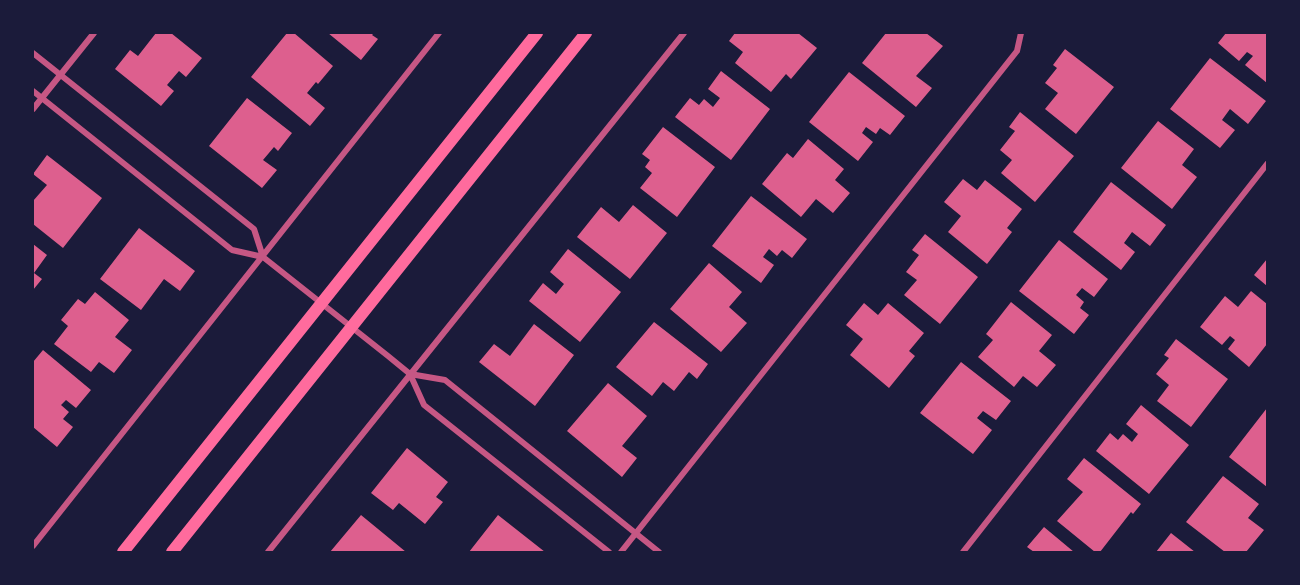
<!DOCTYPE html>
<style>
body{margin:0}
#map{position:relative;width:1300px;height:585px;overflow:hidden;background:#1b1b3a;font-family:Raleway,sans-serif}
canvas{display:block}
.frame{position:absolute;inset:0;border:34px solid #1b1b3a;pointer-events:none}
</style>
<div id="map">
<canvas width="1300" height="585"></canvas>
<div class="frame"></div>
</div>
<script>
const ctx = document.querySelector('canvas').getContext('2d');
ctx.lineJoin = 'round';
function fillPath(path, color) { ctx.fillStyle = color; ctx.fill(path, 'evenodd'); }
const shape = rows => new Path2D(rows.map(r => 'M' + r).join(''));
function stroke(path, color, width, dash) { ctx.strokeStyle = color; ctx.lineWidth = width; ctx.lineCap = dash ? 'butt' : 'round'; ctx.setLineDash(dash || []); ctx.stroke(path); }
const building = shape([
 [156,33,171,33,202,58,186,77,179,71,167,85,174,91,161,106,115,69,130,50,138,56],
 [287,33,294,33,333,66,318,84,316,82,307,93,325,108,310,126,251,77],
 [328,33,374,33,372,35,378,39,361,60],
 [735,33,798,33,817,48,791,79,786,74,771,92,735,63,743,52,729,41],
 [886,33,926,33,943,46,916,76,932,88,916,107,862,63],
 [1226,33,1267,33,1267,83,1245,65,1253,56,1247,52,1239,61,1218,43],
 [1065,49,1114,87,1076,134,1045,109,1058,93,1045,83,1057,68,1053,65],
 [1210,58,1266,101,1248,124,1230,109,1222,120,1235,130,1220,148,1170,109],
 [721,71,770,109,731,160,675,117,690,98,699,105,704,99,713,107,720,98,708,89],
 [849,72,905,116,890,135,880,128,876,134,866,127,862,133,873,142,858,161,809,122],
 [247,98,292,133,278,151,274,147,263,160,277,170,262,188,209,146],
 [1020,112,1074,156,1035,202,1001,173,1012,160,1000,150,1015,131,1009,127],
 [1158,121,1194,149,1182,165,1197,177,1172,209,1121,168],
 [663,127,715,167,677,217,640,188,652,173,645,167,650,160,642,154],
 [808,139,844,169,835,180,850,193,833,213,816,199,801,217,762,184,787,153,793,158],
 [47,155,102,198,63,248,33,224,33,201,47,185,33,174],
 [963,179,977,190,985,180,1022,209,1007,228,1012,232,987,264,948,232,961,216,944,202],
 [1111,182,1166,225,1150,246,1132,232,1124,243,1135,252,1121,270,1073,232],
 [751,196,807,239,792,258,782,250,777,256,769,249,763,257,774,265,761,283,712,246],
 [633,205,667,233,630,279,577,237,601,207,619,222],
 [139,228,195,271,180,291,164,279,141,310,100,279],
 [925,234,978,277,940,324,904,295,917,280,906,272,919,255,912,250],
 [1059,240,1108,279,1094,297,1082,288,1076,295,1084,302,1080,308,1089,315,1074,334,1019,291],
 [33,244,47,255,34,273,42,279,33,290],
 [568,249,621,292,580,342,529,301,543,283,556,294,564,284,550,272],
 [1267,259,1267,286,1254,275],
 [709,263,742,292,729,307,747,323,721,352,670,309],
 [1251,291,1267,304,1267,344,1249,367,1228,349,1235,340,1230,336,1222,345,1200,327,1225,296,1238,307],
 [95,292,129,320,115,337,132,350,114,373,99,362,91,372,54,344,68,326,61,320,78,299,85,304],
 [1011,302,1052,335,1039,351,1056,365,1037,387,1023,376,1014,387,978,357,993,340,986,334],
 [864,303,878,315,888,303,924,333,909,351,915,356,889,388,850,355,863,339,846,325],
 [654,322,708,364,697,379,689,372,674,391,663,382,652,396,616,367],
 [534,324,574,355,535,406,479,362,494,344,510,356],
 [1176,339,1228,379,1191,427,1157,401,1169,385,1156,374,1169,358,1164,355],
 [43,350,91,390,76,408,66,400,61,405,69,412,63,419,73,427,57,447,33,427,33,362],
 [961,362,1011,401,996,420,983,411,977,418,992,430,973,454,920,413],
 [608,383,647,416,622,446,637,458,622,477,567,431],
 [1141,405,1189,445,1149,494,1096,451,1110,433,1118,440,1123,434,1132,442,1138,434,1126,424],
 [1267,408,1267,487,1229,457],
 [407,448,448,482,436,497,443,502,425,524,399,503,393,510,371,493],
 [1084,458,1141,504,1133,514,1131,512,1100,552,1095,552,1057,521,1083,492,1067,479],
 [1223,476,1259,504,1248,518,1264,530,1246,552,1225,552,1186,522],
 [361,515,406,552,330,552],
 [498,515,545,552,469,552],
 [1044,527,1074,552,1034,552,1027,547],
 [1171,533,1195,552,1156,552]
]);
const minor = shape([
 [33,53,254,229,263,257],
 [33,91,232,250,263,257,388,356,410,374,424,405,609,552],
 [33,109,94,33],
 [410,374,445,380,659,552],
 [33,546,439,33],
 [268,552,684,33],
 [621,552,1017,51,1021,33],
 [963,552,1267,164]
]);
const secondary = shape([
 [123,552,537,33],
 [172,552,586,33]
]);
fillPath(building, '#dd5f8e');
stroke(minor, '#c65784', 6);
stroke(secondary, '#ff6b9d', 12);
</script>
